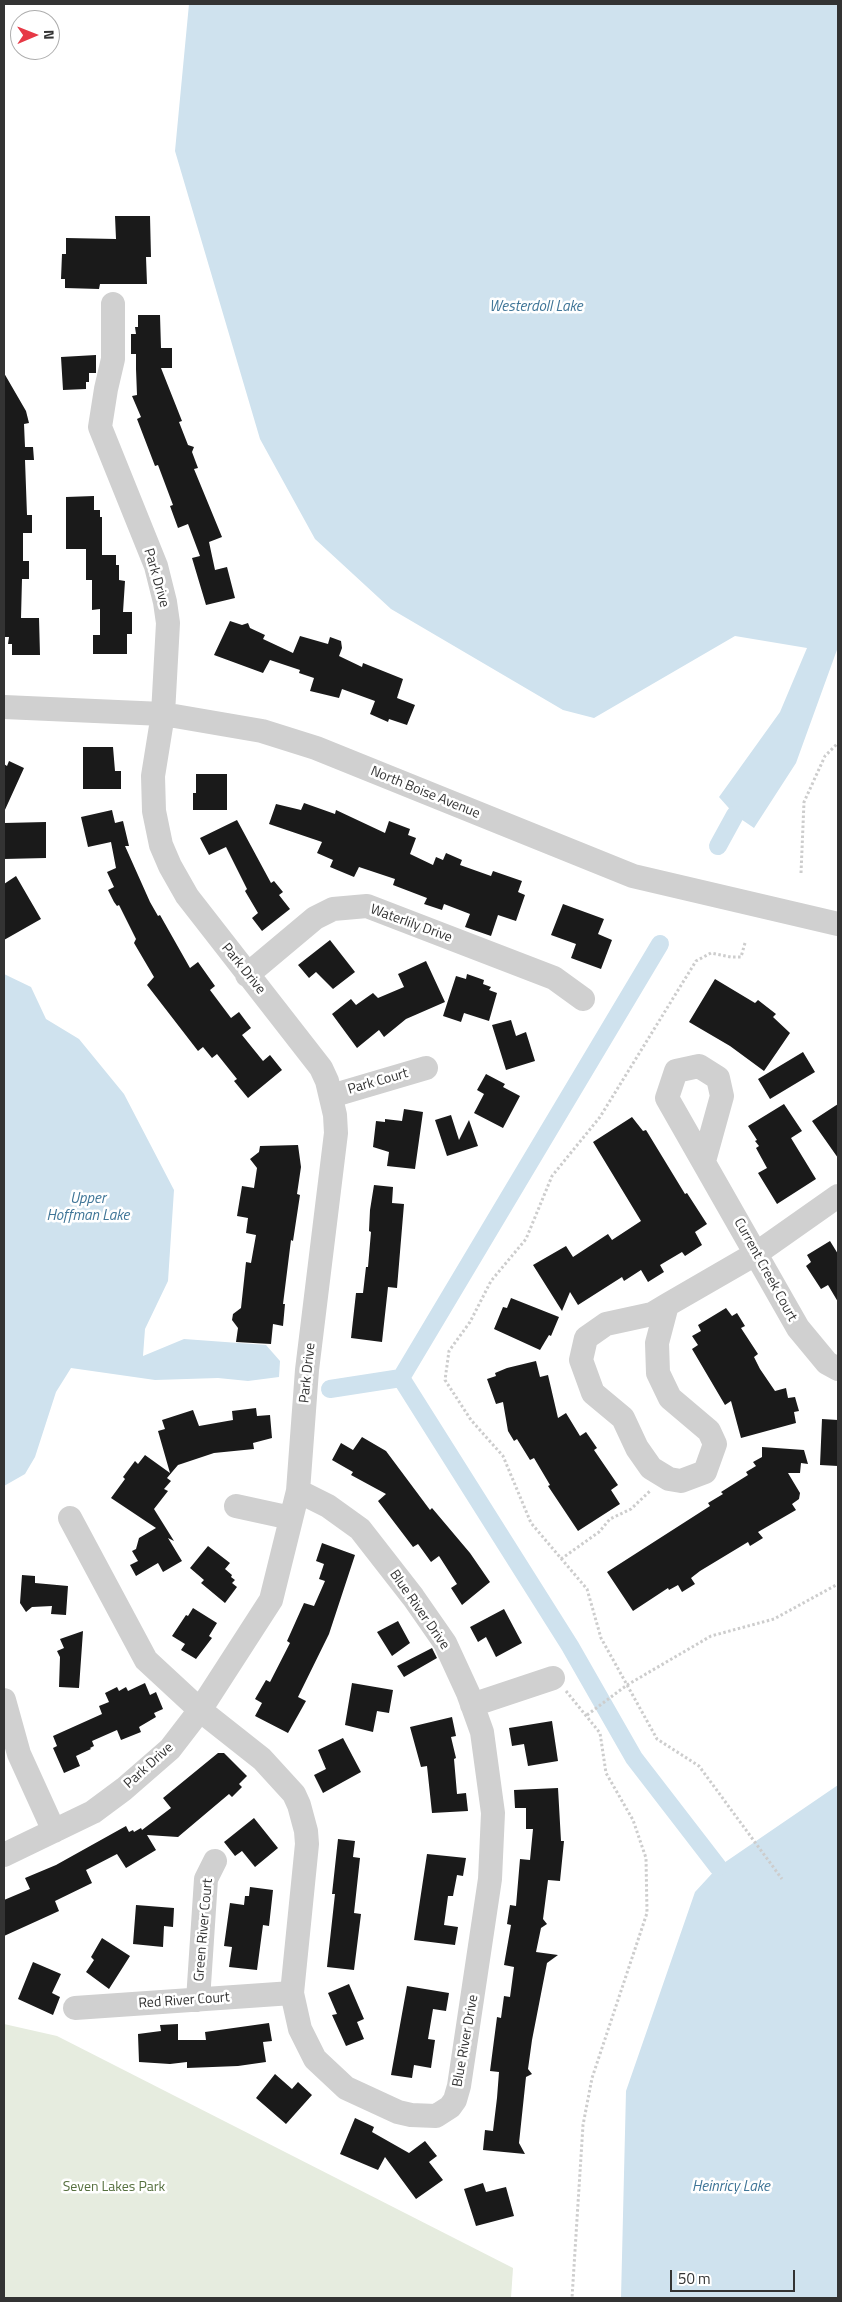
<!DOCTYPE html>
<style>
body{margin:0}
#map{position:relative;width:842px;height:2302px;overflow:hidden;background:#fff;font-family:"Titillium Web",sans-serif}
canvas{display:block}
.frame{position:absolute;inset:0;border:5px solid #333;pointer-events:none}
.north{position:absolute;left:10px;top:10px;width:50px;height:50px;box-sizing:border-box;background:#fff;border:1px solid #adadad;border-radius:50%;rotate:89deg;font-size:14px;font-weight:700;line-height:20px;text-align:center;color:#333}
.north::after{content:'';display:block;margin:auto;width:18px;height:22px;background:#e63946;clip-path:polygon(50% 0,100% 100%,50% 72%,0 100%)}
.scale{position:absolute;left:670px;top:2270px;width:125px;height:22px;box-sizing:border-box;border:2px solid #333;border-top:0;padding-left:6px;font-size:15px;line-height:18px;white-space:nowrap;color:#333;-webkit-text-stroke:4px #fff;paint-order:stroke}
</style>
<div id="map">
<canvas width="842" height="2302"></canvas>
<div class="frame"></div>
<div class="north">N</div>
<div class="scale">50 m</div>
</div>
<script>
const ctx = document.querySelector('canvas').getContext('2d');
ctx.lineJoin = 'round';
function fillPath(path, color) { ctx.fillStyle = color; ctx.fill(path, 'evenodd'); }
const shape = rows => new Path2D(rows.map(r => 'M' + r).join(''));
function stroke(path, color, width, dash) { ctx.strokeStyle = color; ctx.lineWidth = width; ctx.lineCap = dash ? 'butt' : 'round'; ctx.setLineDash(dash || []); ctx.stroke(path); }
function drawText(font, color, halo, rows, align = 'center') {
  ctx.font = font + ' "Titillium Web",sans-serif'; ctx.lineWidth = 5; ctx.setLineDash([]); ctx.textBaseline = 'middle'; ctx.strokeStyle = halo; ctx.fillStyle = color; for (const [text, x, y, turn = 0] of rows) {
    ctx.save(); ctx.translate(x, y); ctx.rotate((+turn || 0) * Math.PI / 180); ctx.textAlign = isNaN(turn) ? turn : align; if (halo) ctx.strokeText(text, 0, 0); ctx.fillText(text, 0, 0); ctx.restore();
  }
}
const green = shape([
 [4,2024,57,2036,513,2268,511,2298,4,2298]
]);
const water = shape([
 [189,4,838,4,838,647,796,763,754,828,735,815,719,797,780,712,807,648,735,636,594,718,563,710,391,609,315,539,260,439,175,151],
 [4,974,31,987,46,1019,79,1039,124,1094,174,1190,168,1281,145,1329,143,1356,184,1339,266,1345,280,1361,279,1377,248,1381,218,1378,155,1380,71,1368,56,1392,35,1457,25,1474,4,1486],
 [838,1785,838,2298,621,2298,626,2091,695,1892,718,1867]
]);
const canal = shape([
 [718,846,735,815],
 [401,1378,570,1646,634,1758,718,1867],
 [401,1378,660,944],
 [330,1389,401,1378]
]);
const building = shape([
 [115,216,150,216,151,257,146,257,147,284,100,284,99,289,65,288,65,279,61,279,62,254,66,254,66,238,116,239],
 [138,315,160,315,161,348,172,348,172,368,161,368,182,421,179,422,188,445,194,447,192,452,198,468,194,469,222,537,209,542,215,570,227,567,235,598,206,605,192,558,200,556,188,524,178,528,170,506,173,505,158,465,155,466,137,419,141,417,132,396,137,395,136,369,136,354,131,354,131,334,136,334,135,327,138,327],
 [96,355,96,373,89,373,89,382,86,382,86,389,63,390,61,357],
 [4,373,26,411,29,423,24,424,25,447,33,447,34,460,25,460,27,515,32,515,32,533,23,533,23,561,29,561,29,579,22,579,21,618,39,618,40,655,12,655,12,644,8,644,9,637,4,637],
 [94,496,94,510,100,510,100,517,102,517,102,555,116,555,116,565,119,565,119,580,125,581,123,612,132,612,132,634,127,634,127,654,93,654,93,635,100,635,100,609,92,610,92,580,86,580,86,549,66,549,66,497],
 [230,621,242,625,248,623,250,628,265,635,263,639,293,653,300,636,328,644,330,637,341,641,342,648,339,656,362,667,363,663,403,679,397,698,415,705,407,725,389,719,388,722,370,714,375,701,342,689,339,698,310,691,314,678,299,673,300,670,270,660,263,673,214,655],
 [83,747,113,747,115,771,121,771,121,789,83,789],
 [9,761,24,768,4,812,4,764,7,766],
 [196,774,227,774,227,810,193,810,193,793,196,793],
 [304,803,335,814,336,810,385,833,389,821,410,829,408,835,416,838,410,854,433,865,436,857,443,860,446,853,462,860,460,865,491,876,493,871,522,881,518,892,525,895,516,921,498,915,491,936,465,927,470,914,444,904,442,910,424,904,427,898,393,885,395,879,359,867,354,877,330,867,333,860,317,853,322,842,269,824,276,804,301,810],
 [112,810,115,823,123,821,129,846,125,846,150,902,158,916,160,915,190,968,198,962,215,986,210,990,231,1018,239,1012,251,1028,242,1035,263,1061,270,1055,282,1070,248,1098,234,1081,237,1079,217,1054,212,1058,203,1047,198,1051,147,985,154,977,134,943,136,939,119,905,117,906,114,902,108,890,114,887,107,872,116,868,111,842,88,847,81,817],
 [237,820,271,883,274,881,283,892,279,895,290,909,262,931,252,918,258,913,245,891,247,889,226,847,209,855,200,838],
 [46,822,46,858,4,859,4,823],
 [16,876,41,919,4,940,4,884],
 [563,904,604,919,598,934,612,940,601,969,571,958,576,944,551,935],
 [330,940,355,972,333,989,316,972,309,978,298,965],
 [426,961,445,1002,406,1019,384,1037,379,1030,357,1048,332,1014,351,999,356,1005,373,993,378,998,404,987,398,974],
 [467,974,484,980,483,984,491,987,489,990,497,993,489,1021,464,1013,461,1022,443,1016,456,976,466,979],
 [715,979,755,1003,758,1000,776,1014,773,1017,790,1033,764,1071,730,1046,689,1022],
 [511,1020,516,1036,526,1032,535,1061,506,1070,492,1025],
 [803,1052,815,1072,770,1099,758,1079],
 [486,1074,505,1084,503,1087,520,1096,503,1128,474,1113,484,1094,477,1090],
 [784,1104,802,1131,791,1138,816,1179,777,1204,758,1173,767,1168,756,1148,759,1146,755,1141,757,1140,748,1126],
 [838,1104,838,1158,812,1121],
 [404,1109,423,1112,415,1169,387,1166,389,1152,373,1147,376,1121,385,1122,385,1119,402,1121],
 [451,1115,459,1140,469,1120,478,1146,447,1156,435,1120],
 [632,1117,643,1131,646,1130,685,1194,687,1193,707,1224,695,1232,702,1245,685,1256,682,1252,660,1265,664,1272,648,1282,641,1270,624,1281,622,1277,578,1305,570,1292,562,1311,533,1265,566,1246,573,1257,608,1234,612,1240,641,1221,593,1142],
 [298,1145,301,1167,297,1194,300,1195,293,1241,291,1240,283,1304,285,1304,283,1326,273,1324,271,1344,236,1342,238,1328,232,1320,233,1314,241,1308,246,1262,251,1263,256,1235,246,1233,248,1218,237,1216,242,1186,254,1188,257,1168,250,1159,259,1152,260,1146],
 [374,1185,393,1187,392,1203,404,1204,397,1288,388,1287,382,1342,351,1338,356,1293,363,1293,366,1267,368,1267,371,1232,369,1231,370,1210],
 [830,1241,838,1254,838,1302,828,1285,821,1289,806,1266,811,1262,807,1255],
 [511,1298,559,1317,551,1336,549,1335,540,1350,494,1329,503,1307,507,1308],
 [726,1308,732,1316,737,1313,745,1326,741,1328,758,1354,754,1357,760,1369,775,1391,786,1388,788,1398,795,1397,799,1411,794,1412,796,1423,741,1438,731,1401,725,1405,692,1349,698,1345,692,1336,701,1331,698,1325],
 [536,1361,540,1377,548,1375,558,1418,566,1413,580,1436,586,1432,597,1448,594,1450,618,1485,611,1490,620,1504,578,1531,548,1486,550,1485,534,1458,530,1460,517,1439,514,1441,508,1431,503,1402,496,1404,487,1379,496,1376,495,1373,507,1368],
 [256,1408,257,1416,270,1415,272,1438,253,1443,254,1449,214,1453,178,1465,167,1478,171,1481,164,1489,168,1491,154,1509,174,1541,168,1538,182,1561,163,1572,158,1563,136,1576,130,1565,138,1561,132,1551,136,1549,139,1538,156,1528,111,1498,125,1479,123,1477,135,1461,138,1464,145,1455,170,1473,158,1431,165,1429,162,1420,193,1410,199,1426,233,1420,232,1411],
 [822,1419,838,1420,838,1466,820,1465],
 [362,1437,386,1451,430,1510,432,1508,470,1553,490,1582,462,1605,451,1588,457,1584,439,1556,431,1562,418,1544,413,1547,378,1501,386,1494,351,1475,353,1472,332,1460,341,1443,353,1450],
 [762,1447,804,1450,808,1464,801,1463,800,1473,788,1473,800,1493,799,1499,792,1504,796,1510,758,1532,763,1538,750,1546,748,1542,700,1571,691,1578,695,1584,682,1592,678,1585,669,1590,668,1588,633,1611,607,1572,710,1506,708,1503,723,1494,721,1492,748,1475,746,1472,756,1466,753,1462,762,1457],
 [322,1543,355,1555,329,1634,298,1697,306,1701,288,1733,255,1716,262,1703,255,1699,266,1680,270,1682,290,1643,287,1641,304,1603,314,1606,325,1581,319,1579,324,1564,316,1561],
 [208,1546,230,1563,225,1569,232,1575,231,1577,235,1580,232,1583,237,1587,225,1603,201,1583,204,1580,190,1568],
 [22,1575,35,1576,35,1583,68,1586,66,1615,51,1614,52,1606,32,1607,26,1612,20,1603],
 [193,1608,217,1623,209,1636,212,1638,196,1659,181,1650,185,1644,172,1636,186,1615,188,1616],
 [504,1609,522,1643,496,1657,486,1637,478,1642,470,1627],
 [398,1621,410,1643,392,1656,377,1632],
 [83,1631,79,1688,59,1687,60,1657,57,1651,64,1648,60,1639],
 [432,1648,437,1658,404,1677,397,1666],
 [145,1683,150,1695,156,1692,163,1709,154,1713,156,1717,139,1727,141,1732,121,1740,117,1730,92,1741,94,1746,90,1748,91,1749,76,1756,80,1766,64,1773,53,1748,57,1746,53,1736,102,1714,99,1706,109,1702,105,1693,117,1687,119,1691,126,1687,128,1691],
 [352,1683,393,1690,389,1713,377,1711,373,1732,345,1725],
 [452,1717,456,1736,451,1737,456,1758,454,1759,457,1794,466,1793,468,1811,432,1813,427,1766,421,1767,410,1727],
 [552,1721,558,1761,528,1766,524,1744,512,1746,509,1728],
 [343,1738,361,1772,323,1793,314,1775,326,1769,318,1750],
 [218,1753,224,1753,247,1776,239,1784,242,1787,232,1797,229,1794,178,1837,147,1835,156,1850,126,1868,117,1854,86,1870,92,1883,55,1901,59,1911,4,1936,4,1900,30,1889,25,1878,56,1865,126,1826,129,1832,133,1830,134,1832,141,1828,142,1830,171,1808,163,1798],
 [558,1788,561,1841,564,1841,560,1881,548,1880,543,1919,547,1924,541,1928,536,1952,558,1955,547,1963,532,2040,528,2069,532,2074,526,2077,519,2143,525,2154,483,2150,485,2130,493,2131,497,2098,499,2072,490,2071,497,2017,501,2018,504,1996,510,1997,514,1967,504,1965,511,1925,507,1924,510,1905,516,1906,520,1859,530,1860,533,1829,526,1829,526,1808,515,1808,514,1790],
 [254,1818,278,1848,255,1867,242,1851,235,1856,224,1842],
 [338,1839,355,1841,353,1857,360,1858,354,1913,361,1914,354,1970,327,1967,335,1894,332,1894],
 [427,1854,466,1858,463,1876,457,1875,453,1896,448,1896,444,1925,458,1927,455,1945,414,1940],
 [250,1887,273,1890,269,1926,263,1925,257,1970,229,1967,232,1947,224,1946,230,1903,244,1905,245,1896,249,1896],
 [136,1905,174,1908,173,1927,164,1926,163,1947,133,1944],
 [102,1938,130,1956,109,1989,86,1972,94,1960,91,1957],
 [33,1962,61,1974,52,1993,60,1997,53,2015,18,1999],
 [349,1984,364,2019,357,2022,364,2039,346,2046,332,2015,337,2014,328,1993],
 [407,1986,449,1993,446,2011,433,2009,428,2039,435,2040,431,2068,414,2065,412,2078,391,2075],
 [269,2023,272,2041,263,2042,266,2062,238,2066,187,2068,187,2062,170,2064,139,2062,138,2034,161,2031,160,2025,178,2024,178,2040,206,2040,205,2032],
 [275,2074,292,2089,298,2082,312,2095,286,2124,256,2098],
 [355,2118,374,2127,372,2132,409,2153,425,2141,437,2156,429,2162,443,2180,416,2199,385,2157,378,2170,340,2154],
 [483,2183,486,2192,506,2187,514,2216,476,2226,464,2189]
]);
const path = shape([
 [801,873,804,802,825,756,838,743],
 [745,943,741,957,731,957,711,953,696,961,600,1117,552,1176,526,1239,491,1281,470,1322,449,1351,445,1380,471,1420,503,1456,531,1523,587,1589,601,1638,657,1739,699,1766,782,1879],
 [561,1559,599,1532,610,1519,631,1509,651,1490],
 [566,1691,600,1733,606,1773,633,1820,646,1858,647,1913,592,2078,583,2125,572,2298],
 [587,1715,627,1685,711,1636,774,1619,838,1584]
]);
const minor = shape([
 [4,707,163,714,262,731,316,748,633,876,838,924],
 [247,975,315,918,333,909,367,906,554,978,583,999],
 [331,1096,426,1068],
 [704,1161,722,1096,718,1078,699,1066,676,1071,667,1098,798,1328,827,1363,838,1369],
 [667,1305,657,1343,658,1373,670,1398,709,1431,715,1444,705,1472,681,1481,669,1479,651,1468,637,1448,623,1418,593,1393,581,1360,586,1338,606,1324,652,1314,667,1305,757,1253,838,1196],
 [236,1506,291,1518],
 [70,1518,146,1660,200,1710,262,1759,294,1794,299,1805,306,1831,307,1844,292,1993,300,2029,315,2059,346,2088,398,2112,411,2115,436,2116,450,2107,455,2100,459,2086,490,1879,493,1813,482,1732,468,1693,445,1643,413,1597,360,1529,328,1506,298,1491],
 [4,1700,19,1754,54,1831],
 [472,1705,553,1678],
 [4,1855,93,1812,124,1789,170,1749,200,1710,271,1600,298,1491,307,1370,336,1133,335,1115,327,1081,321,1068,187,896,170,866,161,845,154,811,153,776,163,714,168,623,165,602,156,566,100,427,106,389,113,359,113,304],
 [198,2000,206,1879,215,1861],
 [75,2008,292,1993]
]);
const streetNames = [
 ["Park Drive",156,578,74],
 ["North Boise Avenue",425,793,22],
 ["Waterlily Drive",411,924,20],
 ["Park Drive",243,969,51],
 ["Park Court",378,1082,-16],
 ["Current Creek Court",765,1270,61],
 ["Park Drive",308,1373,-84],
 ["Blue River Drive",419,1610,55],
 ["Park Drive",149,1766,-42],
 ["Green River Court",204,1930,-85],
 ["Red River Court",184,2001,-4],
 ["Blue River Drive",466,2041,-80]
];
const parkNames = [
 ["Seven Lakes Park",114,2188]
];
const waterNames = [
 ["Westerdoll Lake",536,307],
 ["Upper",88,1199],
 ["Hoffman Lake",88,1216],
 ["Heinricy Lake",731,2187]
];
fillPath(green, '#e6ecdf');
fillPath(water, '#cfe2ee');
stroke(canal, '#cfe2ee', 18);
fillPath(building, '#1a1a1a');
stroke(path, '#cdcdcd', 3, [2.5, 2.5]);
stroke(minor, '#d0d0d0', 24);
drawText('14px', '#333', '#fff', streetNames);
drawText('14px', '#56703f', '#fff', parkNames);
drawText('italic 15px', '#3f7597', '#fff', waterNames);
</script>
